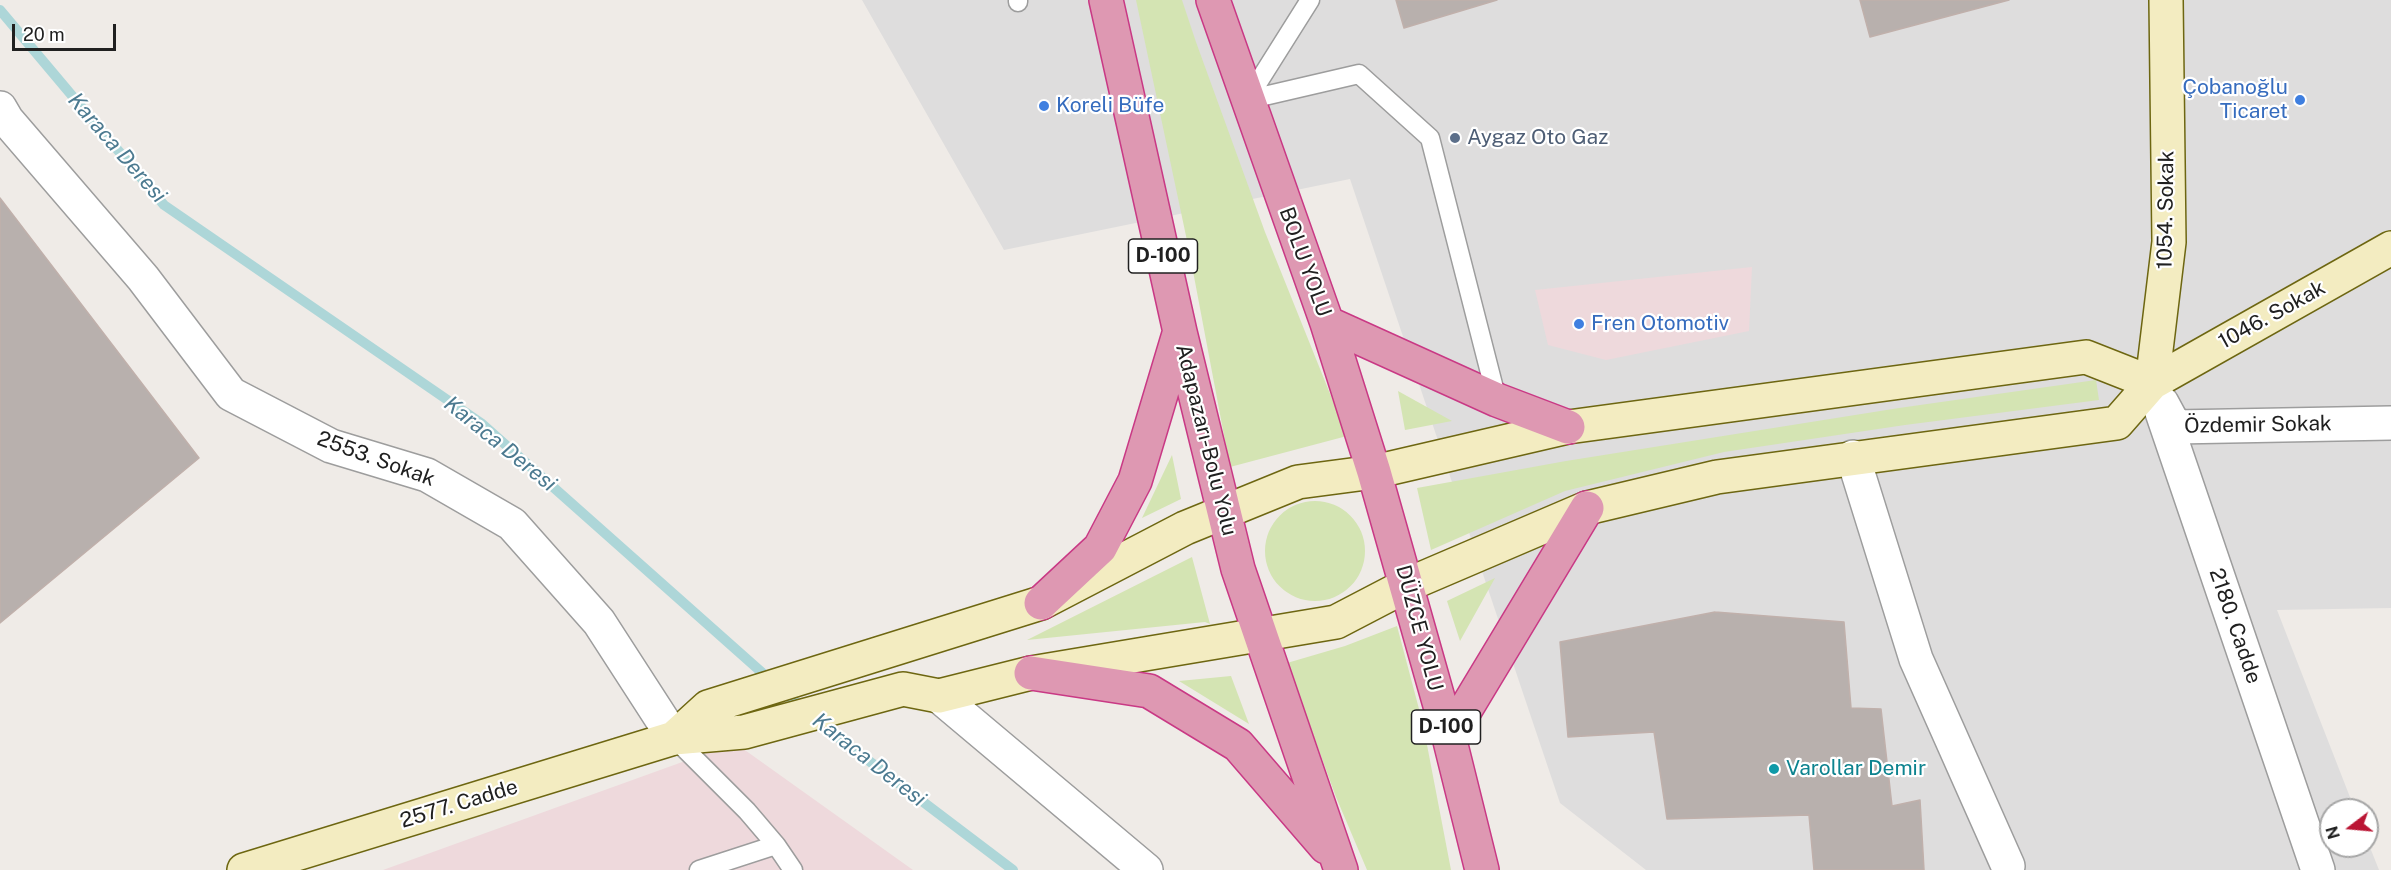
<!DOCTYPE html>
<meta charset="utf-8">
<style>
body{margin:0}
#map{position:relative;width:2391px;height:870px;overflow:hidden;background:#efebe7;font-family:"Public Sans",sans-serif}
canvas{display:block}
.north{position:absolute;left:2319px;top:798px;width:60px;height:60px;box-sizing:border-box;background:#fff;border:2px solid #a6a6a6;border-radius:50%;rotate:254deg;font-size:16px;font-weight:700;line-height:24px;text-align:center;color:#202020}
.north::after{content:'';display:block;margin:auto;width:21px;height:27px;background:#ba1534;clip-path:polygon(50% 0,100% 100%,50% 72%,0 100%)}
.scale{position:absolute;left:12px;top:24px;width:104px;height:27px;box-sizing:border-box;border:3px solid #202020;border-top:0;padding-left:8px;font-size:18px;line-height:21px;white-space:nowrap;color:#202020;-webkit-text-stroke:4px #fff;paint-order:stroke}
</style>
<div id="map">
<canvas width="2391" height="870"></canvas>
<div class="north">N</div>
<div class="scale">20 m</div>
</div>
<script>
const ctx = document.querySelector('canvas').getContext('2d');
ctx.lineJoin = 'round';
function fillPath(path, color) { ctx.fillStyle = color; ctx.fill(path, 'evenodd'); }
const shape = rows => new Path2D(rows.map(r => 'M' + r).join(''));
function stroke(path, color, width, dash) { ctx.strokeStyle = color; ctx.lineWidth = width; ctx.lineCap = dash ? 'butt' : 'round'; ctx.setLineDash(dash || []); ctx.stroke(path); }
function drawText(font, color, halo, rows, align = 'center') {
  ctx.font = font + ' "Public Sans",sans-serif'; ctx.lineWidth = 4.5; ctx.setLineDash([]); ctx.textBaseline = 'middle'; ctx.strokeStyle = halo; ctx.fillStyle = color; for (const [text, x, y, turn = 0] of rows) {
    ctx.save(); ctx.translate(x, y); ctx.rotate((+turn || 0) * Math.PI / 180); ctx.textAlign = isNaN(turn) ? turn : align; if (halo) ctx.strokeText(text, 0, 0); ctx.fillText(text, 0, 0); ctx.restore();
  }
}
const residential = shape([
 [862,0,2391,0,2391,608,2277,610,2355,810,2331,810,2331,846,2367,846,2367,840,2379,870,1646,870,1560,803,1350,179,1004,250]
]);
const commercial = shape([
 [1752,267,1749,331,1606,360,1548,345,1535,290],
 [735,743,913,870,383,870]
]);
const grass = shape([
 [1136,0,1182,0,1196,42,1265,232,1347,436,1230,467,1189,250],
 [2096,380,2099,400,1905,425,1724,452,1565,491,1431,550,1417,488,1566,461,1899,408],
 [1398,391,1452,421,1405,430],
 [1172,455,1181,499,1142,518],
 '1265 551a50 50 0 1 1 100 0a50 50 0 1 1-100 0Z',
 [1192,557,1210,624,1205,622,1027,640],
 [1495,578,1460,641,1447,601],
 [1397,626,1423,724,1451,870,1367,870,1336,797,1287,663,1345,646],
 [1231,676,1249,724,1179,681]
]);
const stream = shape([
 [0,10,164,205,481,423,803,709],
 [815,720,1013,870]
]);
const building = shape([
 [1396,0,1497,0,1404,28,1396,0],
 [1860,0,2009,0,1870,37,1860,0],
 [0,198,199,458,0,623,0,198],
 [1715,612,1844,622,1851,708,1881,709,1892,806,1920,800,1924,870,1814,870,1809,815,1667,819,1654,732,1568,737,1560,642,1715,612]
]);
const lane = shape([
 [1018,0,1018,2],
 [1247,100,1359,74,1430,138,1497,400],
 [1247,100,1310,0],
 [674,738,747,811,776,845,793,870],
 [699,870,776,845]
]);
const street = shape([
 [0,108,7,120,143,278,231,394,331,446,427,475,512,524,599,622,674,738],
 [2152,383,2318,870],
 [2162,403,2175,427,2391,423],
 [1853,457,1916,659,2008,866],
 [939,696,1146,870]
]);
const secondary = shape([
 [2152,383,2169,242,2166,0],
 [674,738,708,707,1041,603,1185,528,1298,482,1374,472,1568,427,2086,357,2152,383],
 [244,870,674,738,744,732,903,689,939,696,1031,673,1336,622,1407,585,1587,508,1717,477,2117,423,2152,383,2391,248]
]);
const highway = shape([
 [1106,0,1180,332,1238,569,1341,870],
 [1213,0,1327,323,1374,472,1449,737,1482,870],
 [1327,323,1497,400,1568,427],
 [1041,603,1100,548,1135,481,1179,334],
 [1031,673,1149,691,1238,745,1326,847],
 [1449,737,1587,508]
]);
const markers = [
 [2300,100,6,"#3f7fe0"],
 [1044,106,6,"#3f7fe0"],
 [1455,138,6,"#5c6f8a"],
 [1579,324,6,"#3f7fe0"],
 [1774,769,6,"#0f9aa8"]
];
const shields = [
 [1163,256,69],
 [1446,727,69]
];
const shieldNames = [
 ["D-100",1163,256],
 ["D-100",1446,727]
];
const shopNames = [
 ["Çobanoğlu",2288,88,"right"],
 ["Ticaret",2288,112,"right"],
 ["Koreli Büfe",1056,106],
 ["Fren Otomotiv",1591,324]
];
const serviceNames = [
 ["Aygaz Oto Gaz",1467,138]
];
const streetNames = [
 ["1054. Sokak",2166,210,-89],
 ["BOLU YOLU",1305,262,70],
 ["1046. Sokak",2272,315,-29],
 ["Özdemir Sokak",2258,425,-1],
 ["Adapazarı-Bolu Yolu",1206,440,76],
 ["2553. Sokak",376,459,20],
 ["2180. Cadde",2235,626,71],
 ["DÜZCE YOLU",1419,628,75],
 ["2577. Cadde",459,804,-17]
];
const cultureNames = [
 ["Varollar Demir",1786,769]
];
const waterNames = [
 ["Karaca Deresi",117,148,49],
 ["Karaca Deresi",500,444,39],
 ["Karaca Deresi",869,760,38]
];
fillPath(residential, '#dedddd');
fillPath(commercial, '#eed9dc');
fillPath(grass, '#d4e4b3');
stroke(stream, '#add6d8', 10);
fillPath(building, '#b8b0ad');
stroke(building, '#c0b0ab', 1.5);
stroke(lane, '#9d9d9d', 21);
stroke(street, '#9d9d9d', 36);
stroke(secondary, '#6d6611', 36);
stroke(highway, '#c93985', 36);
stroke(lane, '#fff', 18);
stroke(street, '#fff', 33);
stroke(secondary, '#f3ecc1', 33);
stroke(highway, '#de98b2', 33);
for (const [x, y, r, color] of markers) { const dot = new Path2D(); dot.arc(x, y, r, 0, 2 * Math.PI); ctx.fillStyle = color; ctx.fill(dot); stroke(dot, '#fff', 2); }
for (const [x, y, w] of shields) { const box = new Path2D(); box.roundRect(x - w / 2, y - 17, w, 34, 4.5); ctx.fillStyle = '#fff'; ctx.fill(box); stroke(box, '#202020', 1.5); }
drawText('bold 20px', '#202020', null, shieldNames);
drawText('21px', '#366cbe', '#fff', shopNames, 'left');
drawText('21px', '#4e5e75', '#fff', serviceNames, 'left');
drawText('21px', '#202020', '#fff', streetNames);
drawText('21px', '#0d838f', '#fff', cultureNames, 'left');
drawText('italic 22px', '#4c7a90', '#fff', waterNames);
</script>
